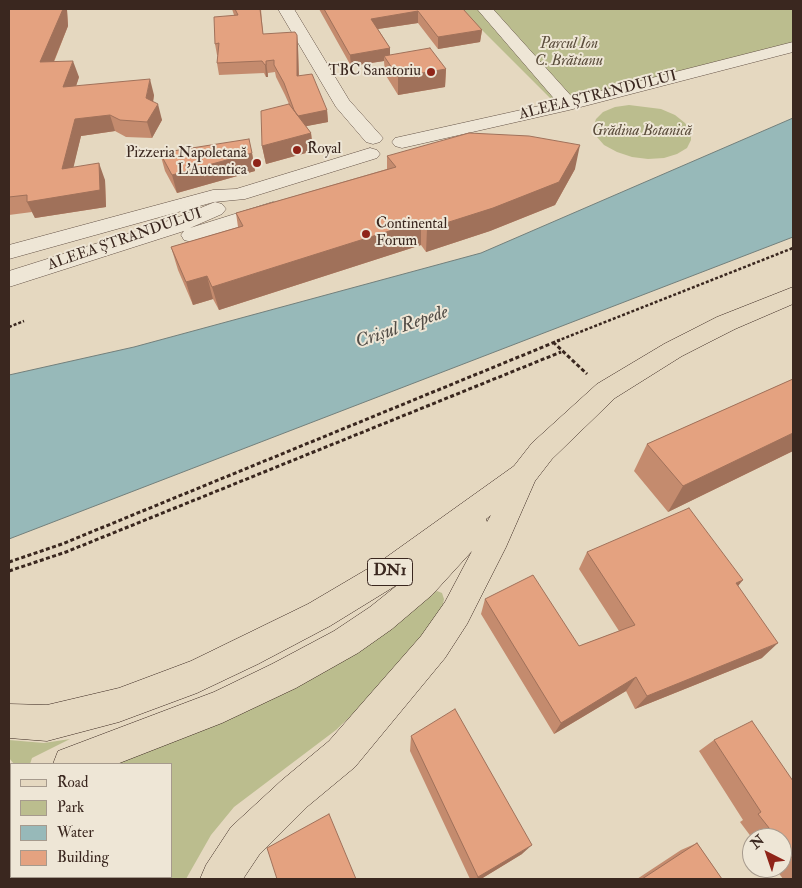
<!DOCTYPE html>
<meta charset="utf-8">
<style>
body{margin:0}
#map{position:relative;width:802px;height:888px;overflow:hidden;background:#e5d8c0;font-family:"IM FELL Double Pica",serif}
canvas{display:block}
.frame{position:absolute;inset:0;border:10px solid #3a271f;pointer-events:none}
.legend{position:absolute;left:10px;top:763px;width:162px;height:115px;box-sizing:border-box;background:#eee6d6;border:1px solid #a69a8d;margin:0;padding:6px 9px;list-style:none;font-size:15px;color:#3a271f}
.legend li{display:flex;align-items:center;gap:10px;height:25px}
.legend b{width:25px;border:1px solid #a69a8d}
.north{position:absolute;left:742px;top:828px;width:50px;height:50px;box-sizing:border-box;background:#eee6d6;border:1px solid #a69a8d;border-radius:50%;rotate:319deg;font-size:14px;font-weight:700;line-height:20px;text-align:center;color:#3a271f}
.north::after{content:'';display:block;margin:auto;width:18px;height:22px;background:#8f2418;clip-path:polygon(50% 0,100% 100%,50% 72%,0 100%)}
</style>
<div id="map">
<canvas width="802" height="888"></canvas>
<div class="frame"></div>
<ul class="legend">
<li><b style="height:6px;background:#e5d8c0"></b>Road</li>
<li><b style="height:14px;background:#bbbd8e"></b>Park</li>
<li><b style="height:14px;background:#97b9b9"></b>Water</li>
<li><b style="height:14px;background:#e4a280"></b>Building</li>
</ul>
<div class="north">N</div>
</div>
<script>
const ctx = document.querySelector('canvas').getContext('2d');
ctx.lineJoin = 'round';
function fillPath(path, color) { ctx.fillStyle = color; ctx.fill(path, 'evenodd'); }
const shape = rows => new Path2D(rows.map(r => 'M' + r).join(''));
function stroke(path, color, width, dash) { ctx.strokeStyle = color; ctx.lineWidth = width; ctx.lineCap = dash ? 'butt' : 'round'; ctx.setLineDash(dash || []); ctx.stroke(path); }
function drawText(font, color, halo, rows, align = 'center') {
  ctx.font = font + ' "IM FELL Double Pica",serif'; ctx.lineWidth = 4; ctx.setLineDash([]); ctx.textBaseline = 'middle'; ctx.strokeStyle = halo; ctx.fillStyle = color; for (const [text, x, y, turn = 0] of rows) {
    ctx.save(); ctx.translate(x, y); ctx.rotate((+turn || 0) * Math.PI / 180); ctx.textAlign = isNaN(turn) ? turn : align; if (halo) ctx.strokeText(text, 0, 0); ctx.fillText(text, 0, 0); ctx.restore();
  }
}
const green = shape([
 [461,9,793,9,793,44,555,103],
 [629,105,661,109,675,115,685,123,691,132,691,140,687,148,677,154,664,158,648,159,632,157,617,152,604,145,597,137,593,128,596,119,603,112,615,107],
 [437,591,442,593,444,599,443,605,425,634,381,687,336,730,234,807,211,835,186,879,81,879,80,877,171,877,171,764,114,764,201,731],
 [70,739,32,758,30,764,14,764,9,758,9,740,44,743]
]);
const water = shape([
 [793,118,793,237,9,539,9,375,134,347,481,253,793,118]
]);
const majorTunnel = shape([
 [9,787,11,786]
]);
const pathFar1 = shape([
 [9,327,24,321],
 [557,341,793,248]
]);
const path = shape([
 [553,342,587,374],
 [9,562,62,544,560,340],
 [9,571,66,552,561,352]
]);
const minor = shape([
 [278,9,294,9,349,100,383,138,380,142,373,144,366,142,336,107,278,9],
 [477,9,493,9,573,98,793,42,793,52,569,110,402,148,395,146,392,142,395,138,557,102,477,9],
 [370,148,377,150,380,154,377,158,245,199,214,202,9,259,9,245,213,190,236,189,370,148],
 [215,202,222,204,226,209,222,214,190,228,273,202,280,204,284,209,280,214,200,240,192,242,184,240,181,235,184,231,9,287,9,271,171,220,215,202]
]);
const major = shape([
 [793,287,793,304,735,329,682,356,615,398,552,459,535,481,506,547,467,624,445,658,355,767,308,806,259,855,243,879,200,879,206,865,231,827,282,780,329,741,421,636,445,602,472,551,432,595,392,629,358,653,296,688,222,723,117,764,53,764,58,751,214,692,272,664,334,631,370,607,400,583,330,626,258,664,197,693,119,722,47,741,9,738,9,704,47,705,119,688,191,661,308,604,381,561,514,466,532,443,597,384,664,344,717,317,793,287],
 [491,515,487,522,486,519,491,515],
 [9,799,11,800,11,842,9,841,9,799],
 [21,877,61,877,62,879,22,879,21,877]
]);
const wall = shape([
 [9,9,78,9,67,10,68,26,54,62,79,77,76,86,154,95,153,102,162,120,152,138,126,137,115,131,81,136,73,167,105,180,106,207,35,218,32,212,9,215],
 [232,9,261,9,263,34,297,35,298,47,299,76,327,110,328,122,306,126,311,133,313,151,266,164,262,146,289,104,285,95,276,77,275,72,268,73,268,77,266,77,264,73,219,75,217,63,218,55,217,55,215,44,234,15],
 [319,9,463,9,482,30,480,42,438,49,418,23,378,29,390,48,390,55,446,69,445,87,398,95,385,74,384,61,351,66],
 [160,153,252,153,255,171,177,193,165,171],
 [387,156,575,169,555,205,490,231,426,252,421,245,219,310,213,299,193,305,178,270,171,247,238,227,236,213,387,169],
 [793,379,793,451,668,512,634,471,647,444],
 [587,552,738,586,762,658,635,709,626,691,554,734,481,614,485,599,579,646,619,631,579,569],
 [411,736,522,854,481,879,470,879,410,751],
 [714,740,793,781,793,879,783,879,775,868,782,868,782,838,752,838,740,822,743,820,699,751],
 [697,843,722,879,637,879,681,850]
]);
const shadedWall = shape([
 [63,9,78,9,67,10,68,26,47,78,40,62],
 [418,11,418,23,371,30,371,19],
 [482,30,480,42,438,49,438,37],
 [297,35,298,47,299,88,297,76],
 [390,48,390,60,384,56,384,61,351,66,350,55],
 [73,61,79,77,70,104,63,87],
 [266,61,268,77,266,77,265,65],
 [446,69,445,87,398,95,398,77],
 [150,79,154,95,151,115,146,98],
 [158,104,162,120,152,138,147,122],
 [327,110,328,122,297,128,296,116],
 [110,115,115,131,81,136,69,186,62,169,75,119],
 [311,133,313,151,266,164,262,146],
 [580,145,575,169,555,205,490,231,426,252,427,229],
 [252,153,255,171,177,193,172,175],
 [99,163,105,180,106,207,35,218,27,202],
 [421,221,421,245,219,310,212,287],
 [207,276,213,299,193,305,186,282],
 [793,433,793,451,668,512,683,486],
 [743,580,729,597,736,583],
 [778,643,762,658,635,709,647,696],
 [636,677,626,691,554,734,561,723],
 [532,845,522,854,481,879,476,879,478,877]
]);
const building = shape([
 [9,9,63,9,40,62,73,61,63,87,150,79,146,98,158,104,147,122,120,120,110,115,75,119,62,169,99,163,100,190,27,202,27,195,9,197,9,9],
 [235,9,260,9,263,34,295,32,297,35,297,76,312,74,327,110,298,116,294,110,284,83,274,65,274,60,266,61,266,65,265,65,262,61,217,63,219,43,215,44,214,17,238,15,235,9],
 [324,9,463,9,482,30,438,37,418,11,371,19,390,48,350,55,324,9],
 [430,48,446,69,398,77,384,56,430,48],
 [289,104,311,133,262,146,261,111,289,104],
 [469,133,529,136,580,145,559,182,493,208,427,229,421,221,212,287,207,276,186,282,171,247,243,226,236,213,396,167,387,156,469,133],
 [249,139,252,153,172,175,160,153,249,139],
 [793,379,793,433,683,486,647,444,793,379],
 [689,508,743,580,736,583,778,643,647,696,636,677,561,723,485,599,533,575,579,646,635,625,587,552,689,508],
 [455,709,532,845,478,877,411,736,455,709],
 [752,721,793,781,793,859,782,845,782,838,777,838,758,814,761,812,714,740,752,721],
 [329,814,356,879,277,879,267,848,329,814],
 [697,843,722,879,642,879,697,843]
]);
const markers = [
 [431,72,5,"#8f2418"],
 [297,150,5,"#8f2418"],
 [257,163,5,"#8f2418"],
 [366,234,5,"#8f2418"]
];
const farParknames = [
 ["Parcul Ion",569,45],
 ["C. Brătianu",569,62],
 ["Grădina Botanică",642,132]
];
const farPoinames = [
 ["TBC Sanatoriu",421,72],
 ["Royal",307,150,"left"],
 ["Pizzeria Napoletană",247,154],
 ["L'Autentica",247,171],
 ["Continental",376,225,"left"],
 ["Forum",376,242,"left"]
];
const farStreetnames = [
 ["ALEEA ȘTRANDULUI",598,96,-14],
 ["ALEEA ȘTRANDULUI",125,240,-19]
];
const shields = [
 [390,572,45]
];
const shieldNames = [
 ["DN1",390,572]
];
const waterNames = [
 ["Crișul Repede",402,328,-19]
];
fillPath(green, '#bbbd8e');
fillPath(water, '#97b9b9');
stroke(water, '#727f7b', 1);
stroke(majorTunnel, '#c3b5a0', 35, [35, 18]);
stroke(minor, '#655347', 1);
stroke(major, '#3a271f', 1);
stroke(pathFar1, '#3a271f', 2.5, [3, 2]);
stroke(path, '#3a271f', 3, [4, 2.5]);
fillPath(minor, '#eee6d6');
fillPath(major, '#e5d8c0');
fillPath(wall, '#c48b6e');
fillPath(shadedWall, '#a0715a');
fillPath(building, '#e4a280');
stroke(building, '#a0715a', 1);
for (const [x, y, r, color] of markers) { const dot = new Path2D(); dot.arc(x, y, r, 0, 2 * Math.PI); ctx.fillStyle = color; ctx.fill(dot); stroke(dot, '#eee6d6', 2); }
drawText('italic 15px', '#5a4c3b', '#eee6d6', farParknames);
drawText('15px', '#3a271f', '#eee6d6', farPoinames, 'right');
drawText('15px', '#3a271f', '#eee6d6', farStreetnames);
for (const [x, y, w] of shields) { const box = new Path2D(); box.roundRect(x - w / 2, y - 13.5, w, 27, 4); ctx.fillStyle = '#eee6d6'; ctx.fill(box); stroke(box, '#3a271f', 1); }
drawText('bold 16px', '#3a271f', null, shieldNames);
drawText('italic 19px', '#514c46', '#eee6d6', waterNames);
</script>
